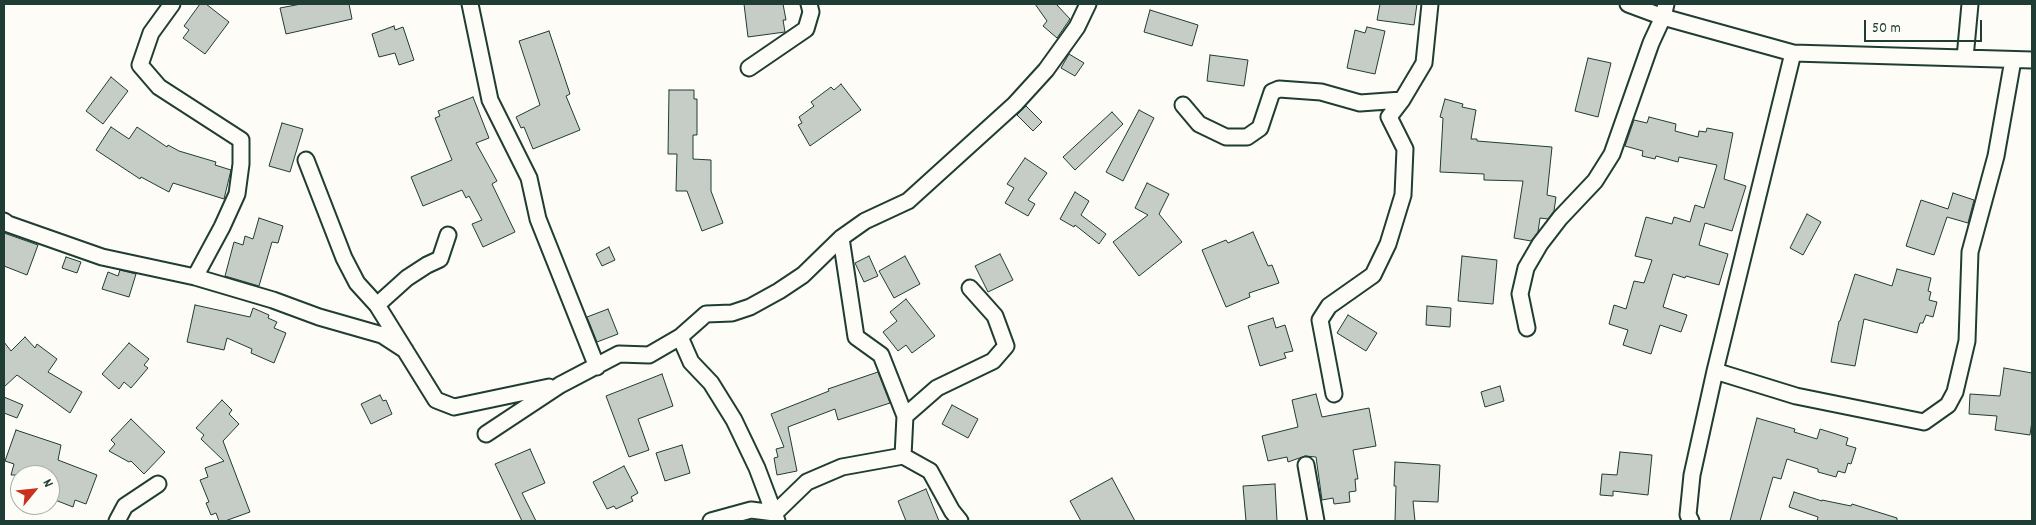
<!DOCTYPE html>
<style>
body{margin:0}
#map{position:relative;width:2036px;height:525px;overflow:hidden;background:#fdfcf7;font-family:Dekko,sans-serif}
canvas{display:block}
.frame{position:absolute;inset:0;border:5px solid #1f3d34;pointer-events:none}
.north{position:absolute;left:10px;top:465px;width:50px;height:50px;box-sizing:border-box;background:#fdfcf7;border:1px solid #a4b0a9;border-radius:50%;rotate:62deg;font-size:14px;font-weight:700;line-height:20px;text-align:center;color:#1f3d34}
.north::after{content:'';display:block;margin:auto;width:18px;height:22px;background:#c8321e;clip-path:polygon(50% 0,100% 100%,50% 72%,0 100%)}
.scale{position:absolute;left:1864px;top:20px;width:118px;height:22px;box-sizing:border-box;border:2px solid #1f3d34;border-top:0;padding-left:6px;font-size:15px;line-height:18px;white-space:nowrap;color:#1f3d34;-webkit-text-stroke:4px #fdfcf7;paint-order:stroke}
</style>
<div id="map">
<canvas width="2036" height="525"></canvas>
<div class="frame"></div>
<div class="north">N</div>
<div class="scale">50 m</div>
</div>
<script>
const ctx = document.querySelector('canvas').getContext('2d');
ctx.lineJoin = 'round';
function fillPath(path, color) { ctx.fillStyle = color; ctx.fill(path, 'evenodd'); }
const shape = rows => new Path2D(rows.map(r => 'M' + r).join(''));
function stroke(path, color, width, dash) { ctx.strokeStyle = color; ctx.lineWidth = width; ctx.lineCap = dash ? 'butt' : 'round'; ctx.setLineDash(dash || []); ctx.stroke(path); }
const building = shape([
 [200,4,206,4,229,22,205,54,183,38,189,30,184,26,200,4],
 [301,4,349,4,352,19,286,34,280,8,301,4],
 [744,4,783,4,786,20,783,20,785,32,748,37,744,4],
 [1035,4,1056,4,1070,19,1057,38,1043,26,1047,21,1035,4],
 [1380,4,1417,4,1414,25,1377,20,1380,4],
 [1150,10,1198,25,1192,46,1144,32,1150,10],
 [394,26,395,30,403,27,414,60,399,65,395,53,379,57,372,34,394,26],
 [1367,27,1385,31,1375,74,1347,68,1355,30,1365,33,1367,27],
 [549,31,570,94,566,96,580,130,533,149,524,127,521,128,516,117,540,105,519,41,549,31],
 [1069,54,1084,63,1075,76,1061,68,1069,54],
 [1210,55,1248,60,1244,86,1207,81,1210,55],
 [1588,58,1611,63,1598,117,1575,111,1588,58],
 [111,77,128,91,103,124,86,111,111,77],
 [841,84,861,110,810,146,798,125,802,123,799,117,814,106,811,102,831,87,834,90,841,84],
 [669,90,694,90,694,99,697,99,697,135,693,135,693,159,711,160,711,191,723,223,702,231,687,191,676,191,677,154,668,154,669,90],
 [473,97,489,138,476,143,497,181,492,184,515,232,483,247,472,224,482,220,469,196,466,198,462,190,423,206,411,177,452,160,435,118,440,116,438,111,473,97],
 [1445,99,1463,104,1462,107,1476,110,1471,139,1477,139,1477,141,1552,147,1547,195,1556,197,1554,211,1548,219,1540,218,1538,232,1531,241,1514,238,1523,181,1484,180,1484,174,1440,172,1443,118,1440,117,1445,99],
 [1026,106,1042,122,1033,131,1017,115,1026,106],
 [1139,110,1154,118,1123,181,1106,172,1139,110],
 [1112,112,1123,124,1075,170,1063,157,1112,112],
 [1649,117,1676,124,1675,131,1698,137,1699,131,1706,132,1707,128,1733,133,1724,179,1746,186,1732,231,1705,223,1699,245,1728,254,1719,285,1686,276,1685,278,1673,274,1663,307,1687,315,1681,332,1660,325,1651,354,1623,345,1628,330,1609,324,1614,305,1626,309,1634,281,1644,283,1652,260,1635,256,1646,217,1672,224,1674,217,1690,222,1695,205,1704,208,1717,165,1679,157,1678,162,1656,156,1655,159,1642,156,1643,151,1625,146,1634,120,1647,123,1649,117],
 [282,123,303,129,290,172,269,166,282,123],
 [111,127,129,139,137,127,167,147,168,145,179,151,216,162,215,165,231,170,224,199,173,183,169,192,141,177,140,179,96,150,111,127],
 [1025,158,1047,173,1028,200,1035,204,1028,216,1005,203,1014,188,1007,184,1025,158],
 [1147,183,1169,194,1159,214,1182,242,1139,276,1113,242,1148,215,1135,208,1147,183],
 [1075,192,1089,201,1081,215,1106,234,1099,244,1075,225,1074,227,1060,219,1075,192],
 [1953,193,1974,200,1968,223,1947,217,1934,255,1906,246,1921,200,1948,209,1953,193],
 [1807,214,1821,222,1803,255,1790,248,1807,214],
 [259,218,283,226,278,243,272,242,259,286,225,276,234,242,243,245,245,236,253,239,259,218],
 [1253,232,1268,266,1272,265,1279,283,1249,293,1250,297,1226,307,1202,250,1226,240,1228,243,1253,232],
 [4,233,38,245,27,275,4,266,4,233],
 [609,247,615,260,602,266,596,254,609,247],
 [1000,254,1013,280,988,292,975,266,1000,254],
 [869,256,878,276,864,282,855,263,869,256],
 [905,256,920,284,894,298,879,271,905,256],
 [1462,256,1497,260,1493,304,1458,301,1462,256],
 [66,257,81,262,77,273,62,268,66,257],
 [1897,269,1931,278,1928,291,1931,292,1929,300,1937,302,1933,317,1926,315,1923,323,1920,323,1917,333,1864,319,1855,366,1831,362,1839,321,1840,321,1855,274,1892,286,1897,269],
 [120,270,136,274,129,297,102,289,108,272,118,276,120,270],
 [906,299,935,336,912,353,906,345,898,351,883,332,897,321,890,312,906,299],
 [195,305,250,317,253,308,269,315,268,318,277,322,274,328,286,333,274,363,251,353,252,349,227,338,224,350,187,342,195,305],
 [1427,306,1451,308,1450,327,1426,325,1427,306],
 [608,309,618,334,597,342,587,317,608,309],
 [1348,315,1377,333,1366,351,1337,333,1348,315],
 [1273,318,1276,328,1285,325,1293,351,1284,353,1286,358,1260,366,1248,326,1273,318],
 [25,337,35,348,37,344,57,359,48,372,82,392,70,413,17,375,4,387,4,342,11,351,25,337],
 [129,343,149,359,144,365,148,368,131,388,124,382,119,389,102,374,129,343],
 [2004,368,2032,373,2032,421,2030,435,1995,430,1997,416,1969,414,1970,394,2000,396,2004,368],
 [878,372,890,403,838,420,835,409,788,427,797,471,777,475,774,458,778,457,776,449,784,447,771,414,829,391,828,389,878,372],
 [662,374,673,406,638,419,649,450,629,457,606,396,662,374],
 [1500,386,1504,401,1485,407,1481,392,1500,386],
 [1316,394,1322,417,1369,408,1376,446,1353,450,1358,479,1355,479,1356,491,1349,492,1350,502,1334,504,1333,498,1322,500,1316,457,1305,456,1288,462,1287,457,1268,461,1262,436,1298,427,1292,400,1316,394],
 [380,395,383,401,386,400,392,414,371,424,361,404,380,395],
 [4,397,23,405,17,418,4,413,4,397],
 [222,400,232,410,229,414,239,424,223,441,250,512,225,521,219,521,216,513,211,515,206,503,209,502,200,480,208,477,205,468,224,461,201,439,204,435,196,428,222,400],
 [952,405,978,419,968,438,942,424,952,405],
 [1757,418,1795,429,1794,432,1817,439,1820,429,1836,434,1848,438,1846,445,1856,448,1851,464,1848,463,1845,473,1838,471,1836,477,1818,472,1818,469,1787,459,1781,479,1773,477,1760,521,1730,521,1757,418],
 [131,419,165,452,144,474,131,461,129,462,109,451,115,444,111,440,131,419],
 [16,430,61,445,58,460,97,475,86,504,75,500,73,507,50,498,50,475,11,475,14,464,5,461,16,430],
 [682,445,690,473,665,481,656,453,682,445],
 [530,449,545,483,522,493,536,521,522,521,495,464,530,449],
 [1620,452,1652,455,1648,495,1613,491,1613,496,1600,495,1602,474,1617,475,1620,452],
 [1395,462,1440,465,1438,502,1413,501,1415,521,1395,521,1396,486,1394,486,1395,462],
 [624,466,638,493,631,497,633,501,616,509,614,506,607,509,593,482,624,466],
 [1112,478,1135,521,1081,521,1070,501,1112,478],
 [1275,484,1277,521,1246,521,1243,486,1275,484],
 [926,489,939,521,906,521,898,501,926,489],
 [1794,492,1822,501,1822,500,1851,506,1852,504,1897,518,1897,521,1817,521,1818,517,1789,507,1794,492]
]);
const street = shape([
 [172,4,151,33,140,65,159,87,241,140,241,164,237,194,222,227,195,277],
 [470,4,490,100,529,178,538,219,597,367],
 [1666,4,1663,17,1793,53,2032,60],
 [1965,58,1970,4],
 [749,68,806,29,811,12,809,4],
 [1183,105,1199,124,1226,137,1247,137,1260,128,1272,92,1279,89,1321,92,1360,103,1402,100],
 [306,160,344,258,357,283,377,305],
 [4,221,8,224,102,257,195,277,273,300,319,317,382,335,405,350],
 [448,235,440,259,427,265,407,278,377,305,436,400,454,407,549,387],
 [841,238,856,337,881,355,905,416],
 [1527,328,1520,294,1526,268,1540,244,1560,218,1595,181,1612,154,1651,43,1663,17,1628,4],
 [680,337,706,314,732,313,750,307,779,291,803,275,841,238,865,221,908,201,1015,104,1046,70,1077,27,1088,4],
 [1715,371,1796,396,1924,422,1948,405,1955,392,1967,341,1970,252,1996,156,2013,60],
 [1334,394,1320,320,1329,306,1373,275,1388,244,1403,195,1405,149,1389,117,1402,100,1424,63,1430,4],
 [486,434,560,385,619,354,649,355,680,337,691,362,711,383,734,420,757,468,777,521],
 [903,456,905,416,937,388,993,361,1006,346,995,316,970,288],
 [1306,465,1316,521],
 [117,521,125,506,158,484],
 [711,521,751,510,775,513,807,482,842,467,903,456,930,471,952,511,960,521],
 [1691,521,1688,515,1692,475,1715,371,1793,53]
]);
fillPath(building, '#c6cdc7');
stroke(building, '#1f3d34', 1);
stroke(street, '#1f3d34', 19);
stroke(street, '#fdfcf7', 15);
</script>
